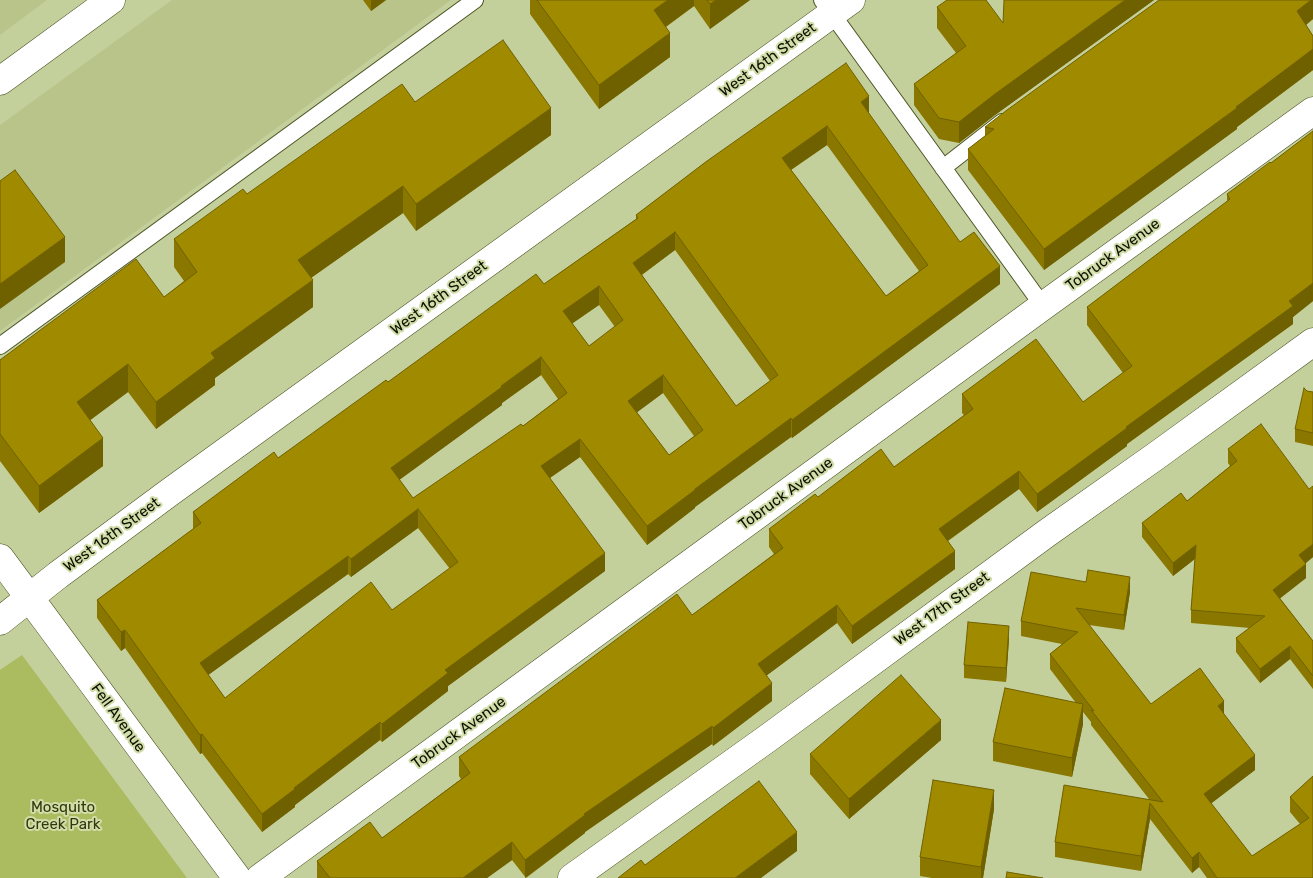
<!DOCTYPE html>
<style>
body{margin:0}
canvas{display:block;background:#c4d09b}
</style>
<canvas width="1313" height="878"></canvas>
<script>
const ctx = document.querySelector('canvas').getContext('2d');
ctx.lineJoin = 'round';
function fillPath(path, color) { ctx.fillStyle = color; ctx.fill(path, 'evenodd'); }
const shape = rows => new Path2D(rows.map(r => 'M' + r).join(''));
function stroke(path, color, width, dash) { ctx.strokeStyle = color; ctx.lineWidth = width; ctx.lineCap = dash ? 'butt' : 'round'; ctx.setLineDash(dash || []); ctx.stroke(path); }
function drawText(font, color, halo, rows, align = 'center') {
  ctx.font = font + ' Rubik,sans-serif'; ctx.lineWidth = 4; ctx.setLineDash([]); ctx.textBaseline = 'middle'; ctx.strokeStyle = halo; ctx.fillStyle = color; for (const [text, x, y, turn = 0] of rows) {
    ctx.save(); ctx.translate(x, y); ctx.rotate((+turn || 0) * Math.PI / 180); ctx.textAlign = isNaN(turn) ? turn : align; if (halo) ctx.strokeText(text, 0, 0); ctx.fillText(text, 0, 0); ctx.restore();
  }
}
const built = shape([
 [0,0,47,0,0,35],
 [172,0,451,0,0,331,0,125]
]);
const green = shape([
 [22,655,187,878,0,878,0,670]
]);
const service = shape([
 [822,0,1043,306],
 [943,168,1002,122],
 [0,346,475,0]
]);
const minor = shape([
 [0,81,111,0],
 [260,878,1043,306,1313,111],
 [572,878,768,738,1047,533,1156,456,1313,342]
]);
const tertiary = shape([
 [0,558,237,878]
]);
const secondary = shape([
 [0,621,58,575,170,492,851,0]
]);
const wall = shape([
 [363,0,386,0,371,11],
 [530,0,750,0,710,29,694,6,666,27,670,57,599,109,530,14],
 [1154,0,995,115,959,143,939,139,914,105,914,84,956,53,937,28,937,7,1003,23],
 [1313,0,1313,19,1306,25,1313,36,1313,70,1237,127,1237,129,1044,270,968,170,968,149,985,136,985,127],
 [415,102,551,135,416,231,403,213,311,278,313,307,215,378,215,385,156,429,128,392,90,420,103,466,39,513,0,461,0,360,164,297,184,281,174,267,174,239,247,194],
 [869,114,960,242,1000,284,792,438,791,437,695,507,695,508,647,545,580,457,550,478,605,571,448,686,448,691,382,742,380,740,295,805,295,807,262,832,202,753,200,754,125,648,121,651,97,618,97,600,193,529,193,512,278,458,388,382,544,284,636,219,636,215,707,161],
 [827,145,919,271,886,296,791,170],
 [675,250,770,381,736,406,642,275],
 [599,305,615,327,589,346,572,323],
 [541,375,558,399,523,426,413,498,399,480,502,405,502,403],
 [663,393,694,436,669,455,637,412],
 [418,528,450,569,392,610,225,698,208,675,348,574,351,577],
 [1313,131,1313,301,1293,317,1293,324,1127,444,1127,446,1037,512,1019,489,948,541,955,569,852,644,837,623,767,675,772,701,713,746,712,744,585,832,585,833,526,878,512,860,487,878,317,878,317,861,382,838,461,779,459,776,459,757,692,615,774,554,769,547,769,529,818,497,894,467,964,415,962,413,962,394,1083,402,1123,373,1087,325,1087,307,1227,202,1227,194,1271,163],
 [1307,391,1313,392,1313,446,1295,442,1295,429],
 [1228,449,1313,557,1305,563,1306,578,1280,598,1313,641,1313,689,1290,659,1260,683,1236,652,1236,638,1250,628,1191,623,1191,610,1195,559,1173,576,1142,537,1142,523,1187,501,1230,466,1228,463],
 [1086,582,1130,592,1124,630,1089,625,1151,704,1224,714,1255,770,1211,803,1252,856,1300,824,1290,812,1290,797,1313,776,1313,878,1207,878,1199,867,1192,873,1150,819,1141,871,1055,857,1055,842,1149,799,1091,725,1091,722,1083,712,1083,724,1072,777,993,761,993,742,1076,703,1050,669,1050,654,1062,644,1021,636,1021,621],
 [1009,639,1006,682,964,678,964,665],
 [941,740,849,819,810,774,810,754],
 [994,809,983,878,932,878,920,876,920,857]
]);
const shadedWall = shape([
 [371,0,386,0,371,11],
 [668,0,694,0,694,6,654,35,654,10],
 [716,0,750,0,710,29,710,4],
 [1125,0,1154,0,995,115,959,143,959,122,995,94],
 [1311,0,1313,0,1313,19,1297,32,1297,11],
 [670,33,670,57,599,109,599,85],
 [1313,49,1313,70,1237,127,1237,129,1044,270,1044,249],
 [869,96,869,114,861,102],
 [551,108,551,135,416,231,416,204],
 [827,126,827,145,782,176,782,158],
 [403,186,403,213,298,287,298,260],
 [675,232,675,250,633,281,633,263],
 [65,237,65,262,0,309,0,284],
 [1000,266,1000,284,792,438,792,420],
 [313,280,313,307,215,378,215,385,156,429,156,402,211,353],
 [1313,283,1313,301,1293,317,1293,324,1127,444,1127,446,1037,512,1037,494,1126,427],
 [599,286,599,305,563,330,563,311],
 [541,357,541,375,502,403,502,405,391,486,391,468],
 [128,364,128,392,77,430,77,402],
 [663,375,663,393,628,419,628,401],
 [791,418,791,437,695,507,695,508,647,545,647,526,695,489],
 [103,438,103,466,39,513,39,486],
 [580,439,580,457,541,484,541,466],
 [1019,471,1019,489,939,547,939,529],
 [418,509,418,528,351,577,351,559],
 [1313,544,1313,557,1299,569,1299,555],
 [1196,545,1196,558,1173,576,1173,563],
 [955,551,955,569,852,644,852,626],
 [605,553,605,571,448,686,448,691,382,742,382,724,445,670],
 [348,556,348,574,200,681,200,663],
 [1306,564,1306,578,1273,604,1273,590],
 [1130,577,1130,592,1124,630,1124,615],
 [837,605,837,623,758,682,758,664],
 [1009,626,1009,639,1006,682,1006,668],
 [125,630,125,648,121,651,121,632],
 [1290,646,1290,659,1260,683,1260,669],
 [772,683,772,701,713,746,713,728],
 [1224,701,1224,716,1218,706],
 [1083,704,1083,724,1072,777,1072,758],
 [941,720,941,740,849,819,849,799],
 [380,722,380,740,295,805,295,807,262,832,262,814,294,788],
 [712,726,712,744,585,832,585,833,525,878,525,860,584,814],
 [202,734,202,753,200,754,200,735],
 [1255,755,1255,770,1204,809,1204,794],
 [994,790,994,809,983,878,981,878,981,867],
 [1150,803,1150,819,1141,871,1141,856],
 [797,832,797,851,761,878,735,878],
 [512,842,512,860,487,878,463,878],
 [1199,852,1199,867,1192,873,1192,858]
]);
const building = shape([
 [537,0,668,0,654,10,670,33,599,85,537,0],
 [707,0,716,0,710,4,707,0],
 [947,0,986,0,1003,23,1004,0,1125,0,995,94,959,122,939,118,914,84,966,46,937,7,947,0],
 [1159,0,1311,0,1297,11,1313,36,1313,49,1236,107,1237,108,1044,249,968,149,994,129,985,127,1007,110,1159,0],
 [503,40,551,108,416,204,403,186,298,260,313,280,211,353,215,358,156,402,128,364,77,402,103,438,39,486,0,434,0,360,136,259,164,297,197,272,174,239,243,189,247,194,402,84,415,102,503,40],
 [846,63,869,96,861,102,960,242,974,232,1000,266,792,420,791,418,695,489,695,490,647,526,580,439,541,466,605,553,445,670,448,673,382,724,380,722,294,788,295,789,262,814,202,734,200,735,125,630,121,632,97,600,201,523,193,512,274,452,278,458,386,380,388,382,536,274,544,284,638,218,636,215,707,161,846,63],
 [827,126,928,265,886,296,782,158,827,126],
 [675,232,778,375,736,406,633,263,675,232],
 [599,286,623,320,589,346,563,311,599,286],
 [541,357,567,393,523,426,521,424,413,498,391,468,502,387,501,386,541,357],
 [663,375,703,430,669,455,628,401,663,375],
 [418,509,458,562,392,610,371,582,225,698,200,663,348,556,351,559,418,509],
 [1313,131,1313,283,1289,301,1293,306,1126,427,1127,428,1037,494,1019,471,939,529,955,551,852,626,837,605,758,664,772,683,713,728,712,726,584,814,585,815,525,860,512,842,463,878,330,878,317,861,370,822,382,838,470,773,459,757,677,594,692,615,783,548,769,529,815,494,818,497,881,449,894,467,973,409,962,394,1036,339,1083,402,1132,366,1087,307,1230,199,1227,194,1270,162,1271,163,1313,131],
 [15,170,65,237,0,284,0,181,15,170],
 [1304,388,1307,391,1313,392,1313,433,1295,429,1304,388],
 [1261,424,1309,489,1313,486,1313,544,1299,555,1306,564,1273,590,1313,641,1313,676,1290,646,1260,669,1236,638,1265,616,1191,610,1196,545,1173,563,1142,523,1181,493,1187,501,1237,461,1228,449,1261,424],
 [1088,570,1130,577,1124,615,1076,608,1151,704,1200,668,1224,701,1218,706,1255,755,1204,794,1252,856,1309,818,1290,797,1313,776,1313,878,1217,878,1199,852,1192,858,1150,803,1141,856,1055,842,1064,785,1163,802,1091,710,1094,711,1050,654,1078,632,1021,621,1031,572,1086,582,1088,570],
 [968,622,1009,626,1006,668,964,665,968,622],
 [901,675,941,720,849,799,810,754,901,675],
 [1005,688,1083,704,1072,758,993,742,1005,688],
 [933,780,994,790,981,867,920,857,933,780],
 [759,781,797,832,735,878,618,878,641,860,645,865,759,781],
 [1007,872,1043,878,1006,878,1007,872]
]);
const streetNames = [
 ["West 16th Street",768,60,-36],
 ["Tobruck Avenue",1113,255,-36],
 ["West 16th Street",439,298,-36],
 ["Tobruck Avenue",786,494,-36],
 ["West 16th Street",112,535,-36],
 ["West 17th Street",942,609,-36],
 ["Fell Avenue",118,718,54],
 ["Tobruck Avenue",459,733,-36]
];
const parkNames = [
 ["Mosquito",63,808],
 ["Creek Park",63,825]
];
fillPath(built, '#b8c48a');
fillPath(green, '#aabb60');
stroke(service, '#4e5626', 18);
stroke(minor, '#4e5626', 29);
stroke(tertiary, '#4e5626', 29);
stroke(secondary, '#4e5626', 29);
stroke(service, '#fff', 16);
stroke(minor, '#fff', 28);
stroke(tertiary, '#fff', 28);
stroke(secondary, '#fff', 28);
fillPath(wall, '#8a7700');
fillPath(shadedWall, '#706100');
fillPath(building, '#a08a00');
stroke(building, '#706100', 1);
drawText('15px', '#0d1001', '#d1dda8', streetNames);
drawText('15px', '#31380c', '#d1dda8', parkNames);
</script>
